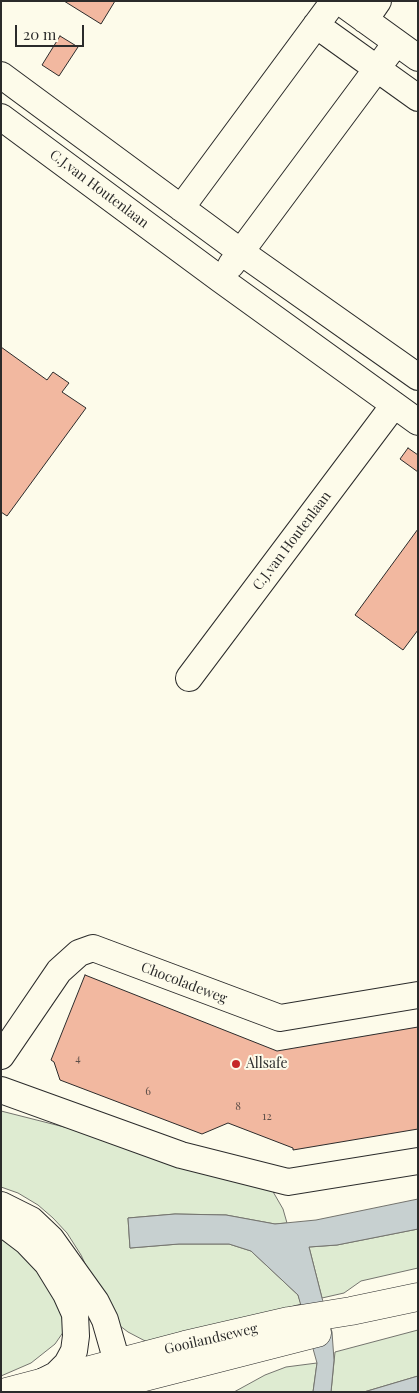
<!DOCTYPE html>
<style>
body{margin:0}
#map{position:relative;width:419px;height:1393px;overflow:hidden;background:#fdfbea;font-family:"Playfair Display",serif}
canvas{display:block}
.frame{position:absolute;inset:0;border:2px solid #2b2b2b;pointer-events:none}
.scale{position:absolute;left:15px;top:25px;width:69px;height:22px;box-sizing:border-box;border:2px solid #2b2b2b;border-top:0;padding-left:6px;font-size:15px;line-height:18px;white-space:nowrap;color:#2b2b2b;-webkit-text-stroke:4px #fdfbea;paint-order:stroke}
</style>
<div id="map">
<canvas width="419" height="1393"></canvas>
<div class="frame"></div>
<div class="scale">20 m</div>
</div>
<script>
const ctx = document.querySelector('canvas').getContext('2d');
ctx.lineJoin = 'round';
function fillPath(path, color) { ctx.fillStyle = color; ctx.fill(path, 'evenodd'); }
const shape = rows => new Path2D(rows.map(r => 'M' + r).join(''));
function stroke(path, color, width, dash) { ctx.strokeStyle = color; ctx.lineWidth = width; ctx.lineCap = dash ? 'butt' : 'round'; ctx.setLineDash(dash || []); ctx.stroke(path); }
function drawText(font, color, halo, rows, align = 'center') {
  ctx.font = font + ' "Playfair Display",serif'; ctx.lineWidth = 4; ctx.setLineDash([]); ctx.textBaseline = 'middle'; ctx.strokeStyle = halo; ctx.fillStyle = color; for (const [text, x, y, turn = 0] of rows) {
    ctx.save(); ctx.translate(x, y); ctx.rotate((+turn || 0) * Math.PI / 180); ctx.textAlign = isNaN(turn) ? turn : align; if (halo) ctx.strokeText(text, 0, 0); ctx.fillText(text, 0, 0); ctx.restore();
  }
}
const green = shape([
 [1,1111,230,1169,268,1183,283,1209,287,1223,275,1224,226,1215,175,1214,128,1218,130,1248,179,1244,229,1244,251,1251,298,1295,301,1304,174,1340,149,1343,128,1332,111,1319,81,1255,67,1233,53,1218,38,1205,18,1193,1,1187,1,1111],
 [418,1229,418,1268,361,1281,344,1293,322,1298,309,1247,337,1245,418,1229],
 [1,1233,28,1253,60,1303,64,1331,55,1344,31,1363,1,1376,1,1233],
 [418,1330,418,1376,364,1392,331,1392,335,1352,418,1330],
 [317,1363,313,1392,234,1392,265,1375,286,1367,317,1363]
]);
const water = shape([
 [418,1199,418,1229,337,1245,309,1247,322,1298,332,1332,334,1360,331,1392,313,1392,317,1363,298,1295,251,1251,229,1244,179,1244,130,1248,128,1218,175,1214,226,1215,275,1224,316,1220,418,1199],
 [418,1376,418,1392,364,1392,418,1376]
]);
const building = shape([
 [64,1,115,1,101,24,64,1],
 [60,36,78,47,59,76,42,65,60,36],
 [1,347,47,380,53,372,69,383,62,392,86,408,7,516,1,512,1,347],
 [408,448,418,455,418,472,400,459,408,448],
 [418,529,418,630,403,650,355,615,418,529],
 [85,975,277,1051,418,1027,418,1129,293,1150,293,1148,228,1123,202,1134,60,1080,54,1062,51,1060,85,975]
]);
const minor = shape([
 [339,1,418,58],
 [365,20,378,1],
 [316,25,418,98],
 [1,75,241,252,418,377],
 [1,117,220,279,418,422],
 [181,208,334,1],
 [231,265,396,43],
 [189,678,394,405],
 [1,1056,59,971,79,953,93,948,280,1018,418,995],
 [1,1090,181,1155,288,1182,418,1161],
 [1,1205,31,1220,51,1239,96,1302,105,1320,117,1362,102,1378],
 [1,1222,27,1242,47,1263,66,1294,75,1314,76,1336,74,1351,67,1364,56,1375,42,1382]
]);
const major = shape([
 [6,1392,185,1345,289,1321,351,1311,418,1297],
 [71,1392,104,1390,137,1379,317,1333]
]);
const markers = [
 [236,1064,5,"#c62828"]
];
const numberNames = [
 ["4",78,1059],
 ["6",148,1092],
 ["8",238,1107],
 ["12",267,1117]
];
const streetNames = [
 ["C.J.van Houtenlaan",99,189,37],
 ["C.J.van Houtenlaan",292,541,-53],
 ["Chocoladeweg",184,983,21],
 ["Gooilandseweg",211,1339,-13]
];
const poiNames = [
 ["Allsafe",246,1064]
];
fillPath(green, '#deebd1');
stroke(green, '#74746e', 1);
fillPath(water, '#c7d0d0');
stroke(water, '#74746e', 1);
fillPath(building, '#f2b8a0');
stroke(building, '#2b2b2b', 1);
stroke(minor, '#2b2b2b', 28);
stroke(major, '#2b2b2b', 29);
stroke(minor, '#fdfbea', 26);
stroke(major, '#fdfbea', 28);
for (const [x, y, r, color] of markers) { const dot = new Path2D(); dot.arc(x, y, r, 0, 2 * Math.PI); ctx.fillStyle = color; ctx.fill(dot); stroke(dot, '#fdfbea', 2); }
drawText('11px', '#5d4e48', null, numberNames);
drawText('14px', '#2b2b2b', '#fdfbea', streetNames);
drawText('14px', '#2b2b2b', '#fdfbea', poiNames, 'left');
</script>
